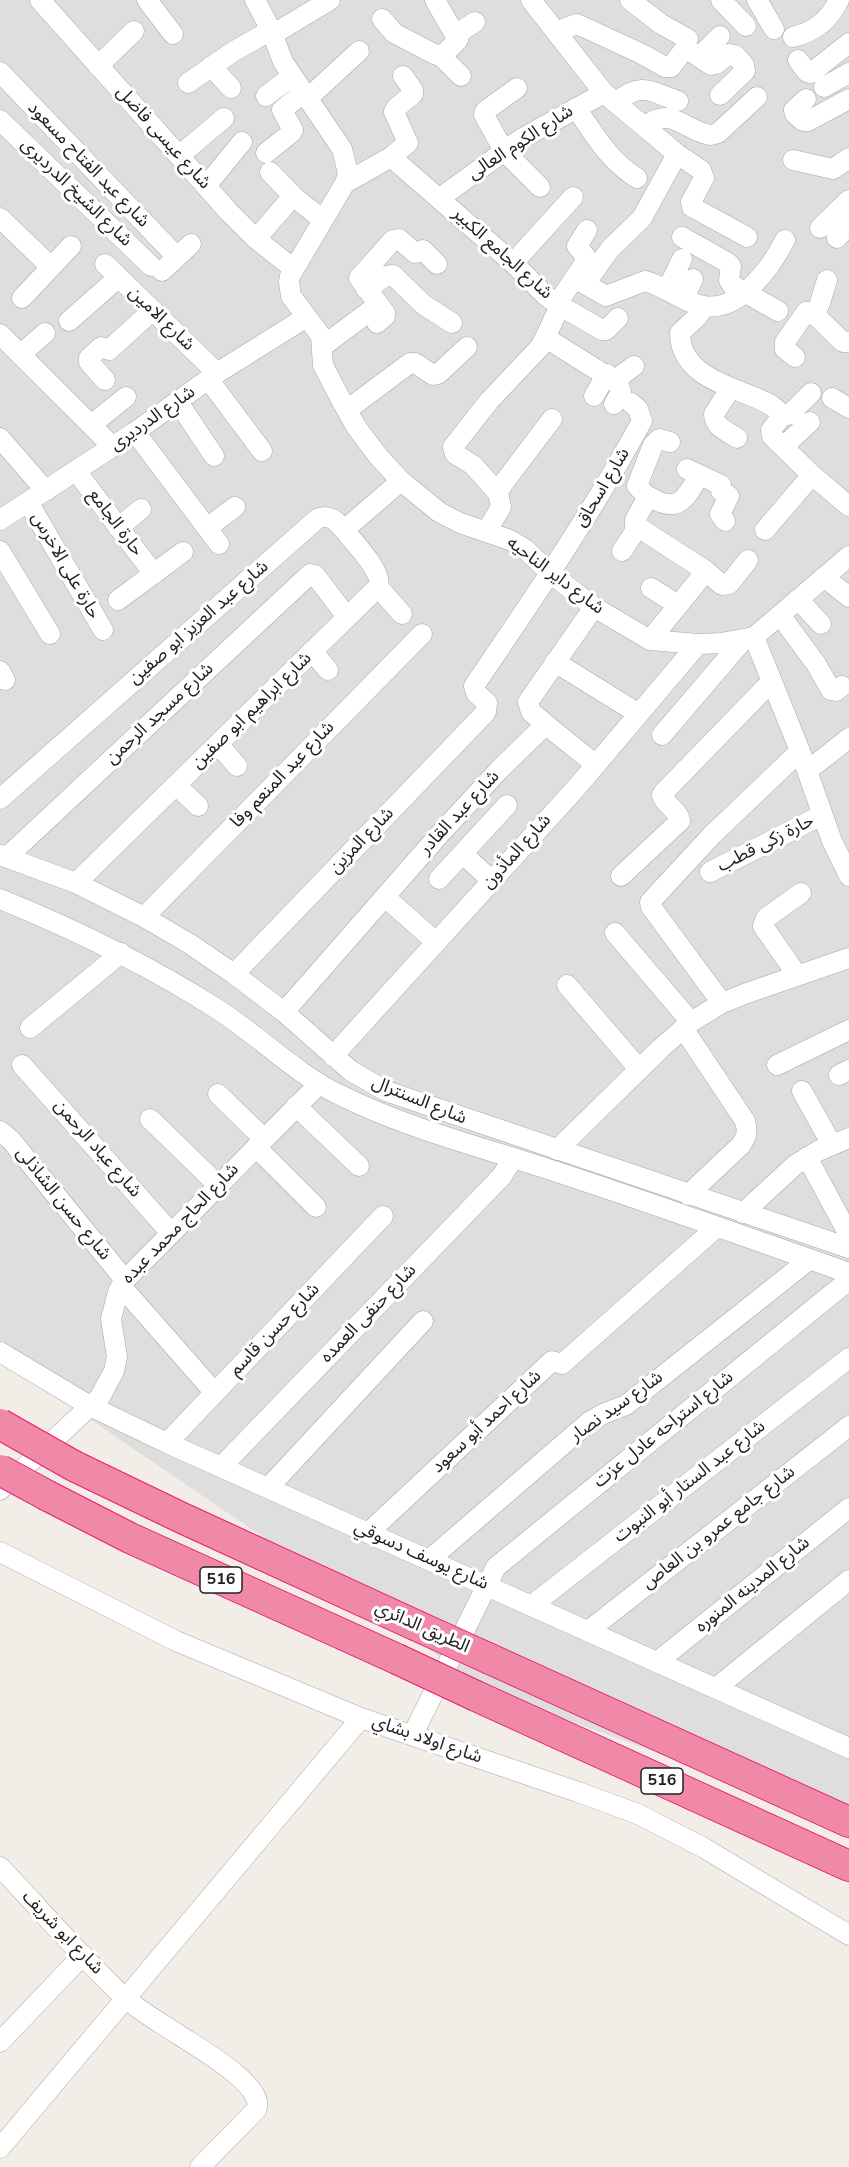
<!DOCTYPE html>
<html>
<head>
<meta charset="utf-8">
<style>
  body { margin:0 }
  canvas { display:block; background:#f2ede7 }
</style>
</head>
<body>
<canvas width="849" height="2167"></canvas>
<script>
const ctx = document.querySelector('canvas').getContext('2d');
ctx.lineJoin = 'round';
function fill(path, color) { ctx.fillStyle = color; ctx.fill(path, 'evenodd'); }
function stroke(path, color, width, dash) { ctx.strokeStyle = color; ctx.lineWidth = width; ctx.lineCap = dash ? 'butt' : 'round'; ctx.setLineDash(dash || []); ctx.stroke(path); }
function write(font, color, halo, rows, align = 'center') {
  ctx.font = font + ' "Nunito Sans","Noto Sans Arabic",sans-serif'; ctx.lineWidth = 6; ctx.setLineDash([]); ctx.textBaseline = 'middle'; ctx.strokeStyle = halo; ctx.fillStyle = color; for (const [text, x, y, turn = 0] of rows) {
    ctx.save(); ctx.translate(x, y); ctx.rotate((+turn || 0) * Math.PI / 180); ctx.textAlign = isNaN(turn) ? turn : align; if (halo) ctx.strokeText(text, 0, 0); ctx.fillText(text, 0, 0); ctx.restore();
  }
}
fill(new Path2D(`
  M 0,0 L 849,0 L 849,1823 L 491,1692 L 0,1358 Z`), '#dfdede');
const minor = new Path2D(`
  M 40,0 L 229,212 L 256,239 L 294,269
  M 147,0 L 173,34
  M 255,0 L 271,30 L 283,62 L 342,149 L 348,173 L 345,183 L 290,276 L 289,282 L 291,296 L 321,336 L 323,365 L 340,398 L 357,428 L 378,456 L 401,481 L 439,512 L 460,523 L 510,540 L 525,549 L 550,573 L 594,607 L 650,640 L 698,644 L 721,643 L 754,637 L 849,556
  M 531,0 L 604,93 L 677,154 L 701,170 L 704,178 L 691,202 L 692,207 L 747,237
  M 630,0 L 661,24 L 688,39
  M 721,0 L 746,26
  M 757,0 L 774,29
  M 382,19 L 394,33 L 436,55 L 444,54 L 458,40 L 435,0
  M 272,35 L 330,0
  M 455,35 L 475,22
  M 559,35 L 566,28 L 577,24 L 642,54 L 665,67 L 671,67 L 683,51 L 687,49 L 711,65 L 716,64 L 729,54 L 735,55 L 744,65 L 745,71 L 720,95
  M 793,37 C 816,31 828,21 839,0
  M 440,55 L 461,76
  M 699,57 L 720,36
  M 798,60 L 807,72 L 811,73 L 849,43
  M 98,66 L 134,31
  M 211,66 L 231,88
  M 0,72 L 177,257
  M 188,83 L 231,53 L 271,30
  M 824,87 L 849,73
  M 517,88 L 485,111 L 484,115 L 504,151 L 540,187
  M 266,96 L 291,77
  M 307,99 L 359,51
  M 806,99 L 794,110 L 795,114 L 803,121 L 808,121 L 849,99
  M 616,102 C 642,82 649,91 678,101
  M 576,108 C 595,135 608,160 637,178
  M 0,120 L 151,266
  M 645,127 C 670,104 686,132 711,135 L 718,133 L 757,97
  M 266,153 L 291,133 L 293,130 L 282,110 L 303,93
  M 179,156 L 224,118
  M 391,157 L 513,263 L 545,295 L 557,304 L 602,330 L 606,330 L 618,318
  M 793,160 L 833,169 L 849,158
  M 270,172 L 293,196 L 323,220
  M 345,183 L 391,157 L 408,143 L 394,112 L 396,108 L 413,94 L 413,90 L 403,76
  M 206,186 L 242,142
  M 440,198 L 521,139 L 604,93
  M 0,218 L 51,267
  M 820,228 L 849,200
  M 682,237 L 728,263 L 731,266 L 729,280 L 732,285 L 778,311
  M 837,238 L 849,224
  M 256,239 L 293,196
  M 513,263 L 573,197
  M 105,264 L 217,373
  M 162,271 L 191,244
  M 576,279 L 606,296 L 645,281 C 665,286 683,303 704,306 C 740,312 771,267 785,240
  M 585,284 L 610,249 L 642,218 L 677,154
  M 366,289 L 386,276 L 393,275 L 424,305 L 452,323
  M 667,290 L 682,259
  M 22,298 L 71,246
  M 684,298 L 693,279
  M 557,304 L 586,261 L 586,257 L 577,246 L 587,230
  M 704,307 L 696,318 L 680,333 C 680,392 776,390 781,417 L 771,430 L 772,436 L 812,475 L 849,506
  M 813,313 L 843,342 L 849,342
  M 69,321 L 119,277
  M 377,323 L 385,316 L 385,313 L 359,278 L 393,240 L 399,239 L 415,253 L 423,250 L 437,264
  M 0,334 L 113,447
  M 546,338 L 618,383 L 621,392 L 614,404
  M 323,346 L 378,305
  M 21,354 L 45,333
  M 795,357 L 785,349 L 785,342 L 806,312 L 813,313 L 816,312 L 820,303 L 827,280
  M 105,380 L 89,362 L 89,358 L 101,347 L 109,350 L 153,310
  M 209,380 L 262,451
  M 615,380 L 634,366
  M 731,388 L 714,414 C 714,427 727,431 737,438
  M 594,396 L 607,374
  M 832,398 L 849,408
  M 178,402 L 214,456
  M 347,410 L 410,363 L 415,363 L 433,375 L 438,374 L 467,347
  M 782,415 L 789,415 L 811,393
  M 91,425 L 126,397
  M 135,432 L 219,544
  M 0,438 L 46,491
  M 670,442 L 659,439 L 653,445 L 637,486 L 648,497 L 635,520 L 635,525 L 706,571 L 722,585 L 729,584 L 748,560
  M 783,447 L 810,422
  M 687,469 L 721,485 L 721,491 L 729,496 L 720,514 L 725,521
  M 76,471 L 154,574
  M 498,493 L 473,465 L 455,454 L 453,447 L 489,401 L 541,346 L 560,306
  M 648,496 C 677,514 685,501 699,475
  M 28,502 L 103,630
  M 0,520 L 135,432 L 217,373 L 305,318
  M 118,528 L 141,509
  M 207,528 L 235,507
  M 765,530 L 812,475
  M 486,532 L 501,507 L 498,493 L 502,485 L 552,419
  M 0,551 L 50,634
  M 622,551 L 637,528
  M 824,577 L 849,597
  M 378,587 L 402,614
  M 651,588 L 678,605
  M 798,599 L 821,624
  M 118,600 L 183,552
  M 780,615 L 816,664 L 831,690 L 836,691 L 842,686
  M 754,637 L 800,751 L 832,841 L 849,876
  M 650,640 L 706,571
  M 312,651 L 328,670
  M 555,662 L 639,714
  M 0,671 L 5,680
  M 544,723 L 596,765
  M 662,735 L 744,639
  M 218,744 L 237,766
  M 807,771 L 849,738
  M 176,785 L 198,806
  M 0,799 L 317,519 C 329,513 336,521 344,530 L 401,481
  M 463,854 L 491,880
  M 0,855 L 76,883 L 144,917 L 190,944 L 234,974 L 284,1012 L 351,1071 L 386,1091 L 849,1248
  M 7,857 L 310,574 L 315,575 L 347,617
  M 710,872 L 822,815
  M 621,876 L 680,821 C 679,810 665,806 662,795 L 664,792 L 772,681
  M 439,879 L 507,805
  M 76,883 L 378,587 C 384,573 353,541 344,530
  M 385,897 L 436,942
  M 0,899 C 76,930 148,965 217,1009 C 258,1035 297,1075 340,1095 C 406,1128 478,1146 548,1169 C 649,1202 749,1238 849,1273
  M 144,917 L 422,634
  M 615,933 L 691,1022
  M 234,974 L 486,712 L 487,703 L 476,693 L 474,686 C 533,599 592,513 642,421 L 638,409 L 631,403
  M 797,975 L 763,926 L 766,918 L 801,893
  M 567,985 L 639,1069
  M 722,1003 L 651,907 L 650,902 L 712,835 L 800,751
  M 284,1012 L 438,836 L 499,770 L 542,728 L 542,721 L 531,712 L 528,702 L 594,607
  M 30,1028 L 121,953
  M 683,1028 L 745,1121 C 748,1131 747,1136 741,1145 L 688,1195
  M 333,1056 L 577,787 L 698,644
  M 22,1065 L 171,1233
  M 777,1065 L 849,1030
  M 839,1075 L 849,1070
  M 802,1091 L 832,1145
  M 218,1094 L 264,1139
  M 296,1106 L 359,1166
  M 150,1119 L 218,1185
  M 0,1131 L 11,1140 L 125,1280
  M 256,1147 L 316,1207
  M 557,1150 L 661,1048 L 691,1022 L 722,1003 L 747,993 L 849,958
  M 807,1157 L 849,1235
  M 743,1213 L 795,1165 L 818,1151 L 849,1138
  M 121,1286 L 215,1393
  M 0,1352 L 90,1406 L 167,1443 L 849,1748
  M 167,1443 L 383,1216
  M 221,1467 L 502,1176 L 513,1158
  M 268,1488 L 423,1321
  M 0,1490 L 100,1397 L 114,1371 L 117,1357 L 111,1319 L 118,1292 L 125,1280 L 319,1084
  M 368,1533 L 552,1361 L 562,1364 L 717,1227
  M 0,1552 L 176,1641 L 361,1718 L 578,1792 L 638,1814 L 704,1848 L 849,1935
  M 429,1560 L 589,1422 L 605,1413 L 626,1405 L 810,1259
  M 531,1606 L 849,1358
  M 588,1631 L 849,1426
  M 657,1662 L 849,1508
  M 716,1688 L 849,1580
  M 413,1734 L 496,1567 L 849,1280
  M 0,1867 C 41,1910 80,1956 123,1996 C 139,2011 161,2023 179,2035 C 197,2047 268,2087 256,2110 L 200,2167
  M 0,2042 L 83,1955
  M 0,2148 L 361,1718`);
const highway = new Path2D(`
  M 74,1466 L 182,1518 L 415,1625
  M 48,1496 L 130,1538 L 397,1659
  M 490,1659 L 849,1822
  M 476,1696 L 849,1866`);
stroke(minor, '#a8a8a8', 21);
stroke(highway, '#ec1877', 32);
stroke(minor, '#fff', 20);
stroke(highway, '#f088a7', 30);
const highwayBridge = new Path2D(`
  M 0,1424 L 74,1466
  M 0,1470 L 48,1496
  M 415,1625 L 490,1659
  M 397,1659 L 476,1696`);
stroke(highwayBridge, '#ec1877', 32, []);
stroke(highwayBridge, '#f088a7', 30);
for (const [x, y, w] of [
  [221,1580,42],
  [662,1781,42]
]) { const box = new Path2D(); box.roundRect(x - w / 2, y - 13, w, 26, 4.5); ctx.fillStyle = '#fff'; ctx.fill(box); stroke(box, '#212121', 1.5); }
write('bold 16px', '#212121', null, [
  ["516",221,1580],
  ["516",662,1781]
]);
write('18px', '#212121', '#fff', [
  ["شارع عيسى فاضل",163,138,48],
  ["شارع الكوم العالى",521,143,-33],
  ["شارع عبد الفتاح مسعود",88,165,46],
  ["شارع الشيخ الدرديرى",76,193,44],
  ["شارع الجامع الكبير",502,254,42],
  ["شارع الامين",161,319,44],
  ["شارع الدرديرى",153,419,-35],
  ["شارع اسحاق",603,488,-59],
  ["حارة الجامع",115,523,53],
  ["حارة على الاخرس",65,566,60],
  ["شارع داير الناحيه",555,576,37],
  ["شارع عبد العزيز ابو صفين",199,623,-41],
  ["شارع ابراهيم ابو صفين",252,711,-44],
  ["شارع مسجد الرحمن",160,714,-43],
  ["شارع عبد المنعم وفا",283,775,-46],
  ["شارع عبد القادر",460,813,-47],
  ["شارع المزين",362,841,-46],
  ["حارة زكى قطب",766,844,-27],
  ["شارع المأذون",517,852,-48],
  ["شارع السنترال",419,1101,22],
  ["شارع عباد الرحمن",97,1149,49],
  ["شارع حسن الشاذلى",63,1204,51],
  ["شارع الحاج محمد عبده",181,1224,-46],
  ["شارع حنفى العمده",369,1314,-46],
  ["شارع حسن قاسم",275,1330,-46],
  ["شارع سيد نصار",617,1407,-35],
  ["شارع احمد أبو سعود",487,1422,-43],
  ["شارع استراحه عادل عزت",664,1430,-39],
  ["شارع عبد الستار أبو النبوت",690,1482,-38],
  ["شارع جامع عمرو بن العاص",719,1528,-38],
  ["شارع يوسف دسوقي",421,1556,24],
  ["شارع المدينه المنوره",753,1585,-39],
  ["الطريق الدائري",422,1628,24],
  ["شارع اولاد بشاي",427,1740,19],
  ["شارع ابو شريف",62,1933,46]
]);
</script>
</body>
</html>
